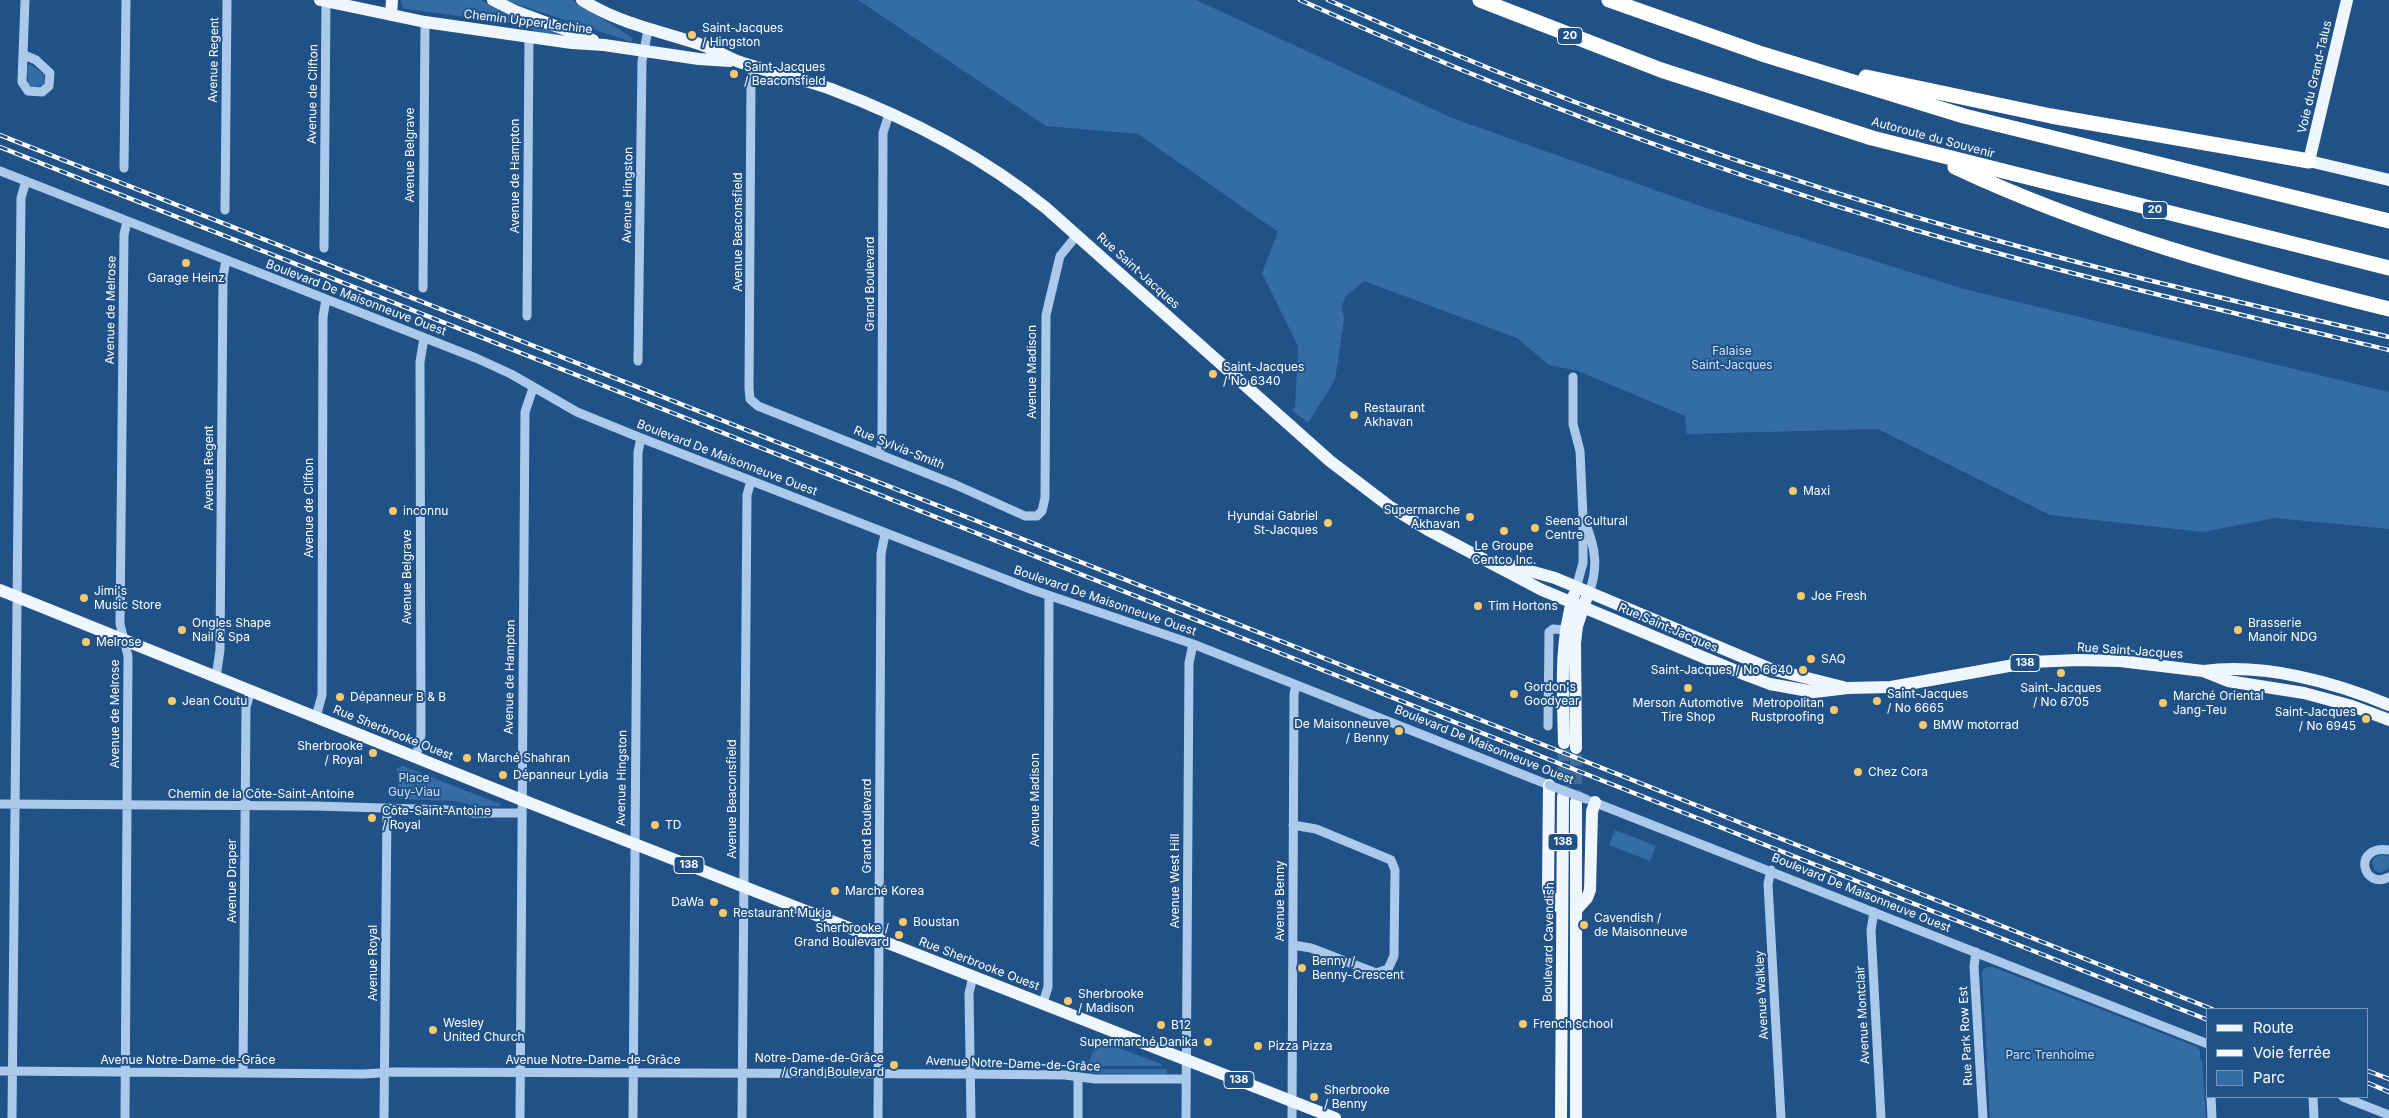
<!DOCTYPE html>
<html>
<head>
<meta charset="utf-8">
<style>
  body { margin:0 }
  #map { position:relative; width:2389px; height:1118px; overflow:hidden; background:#205288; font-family:Inter,sans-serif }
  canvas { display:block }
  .legend { position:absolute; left:2206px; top:1008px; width:162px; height:90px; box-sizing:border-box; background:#205288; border:1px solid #7997b8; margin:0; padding:6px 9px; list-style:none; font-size:15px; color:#fff }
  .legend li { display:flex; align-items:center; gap:10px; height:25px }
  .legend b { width:25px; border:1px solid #7997b8 }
</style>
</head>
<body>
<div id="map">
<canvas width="2389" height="1118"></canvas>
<ul class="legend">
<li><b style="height:6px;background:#eff6fe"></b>Route</li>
<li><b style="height:6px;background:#fff"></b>Voie ferrée</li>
<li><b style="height:14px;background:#346ca6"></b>Parc</li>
</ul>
</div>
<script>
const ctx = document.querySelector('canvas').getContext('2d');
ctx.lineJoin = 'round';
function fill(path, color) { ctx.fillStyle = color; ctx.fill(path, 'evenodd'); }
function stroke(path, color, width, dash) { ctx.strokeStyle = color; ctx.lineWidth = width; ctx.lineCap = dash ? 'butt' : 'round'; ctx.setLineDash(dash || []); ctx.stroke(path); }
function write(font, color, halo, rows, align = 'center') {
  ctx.font = font + ' Inter,sans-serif'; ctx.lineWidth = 4; ctx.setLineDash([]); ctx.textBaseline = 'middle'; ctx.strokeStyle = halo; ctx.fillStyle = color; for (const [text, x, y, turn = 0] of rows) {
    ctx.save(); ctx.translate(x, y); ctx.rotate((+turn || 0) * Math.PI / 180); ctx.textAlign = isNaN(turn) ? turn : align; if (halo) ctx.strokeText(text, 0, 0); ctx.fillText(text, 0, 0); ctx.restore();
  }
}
fill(new Path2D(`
  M 401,0 L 481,0 L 508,15 L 575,38 L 536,32 L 527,25 L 406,9 L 402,7 Z
  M 504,0 L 572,0 L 633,38 L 632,42 Z
  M 858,0 L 1196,0 L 1452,118 L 1706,208 L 1964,289 L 2389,392 L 2389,529 L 2275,518 L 2203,532 L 2050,515 L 1878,429 L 1687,434 L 1685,416 L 1578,371 L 1549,365 L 1517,338 L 1364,281 L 1346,296 L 1342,305 L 1344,320 L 1335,380 L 1308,423 L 1292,410 L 1295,407 L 1298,346 L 1262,273 L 1278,232 L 1138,134 L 1046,126 Z
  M 29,64 L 44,74 L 45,81 L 42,86 L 34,88 L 28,85 L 27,67 Z
  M 403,766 L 500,804 L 501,806 L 475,806 L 455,801 L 399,799 L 397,768 Z
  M 1615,830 L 1656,846 L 1650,861 L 1609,845 Z
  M 2381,855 L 2389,856 L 2389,868 L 2380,873 L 2375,871 L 2372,863 L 2374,858 Z
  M 1987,967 L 1993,967 L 2197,1047 L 2200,1051 L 2200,1060 L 2202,1060 L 2206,1118 L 1990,1118 L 1982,973 L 1983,970 Z
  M 1098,1040 L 1161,1064 L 1162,1066 L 1087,1066 Z
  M 1091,1069 L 1167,1069 L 1167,1074 L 1091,1073 Z`), '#346ca6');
stroke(new Path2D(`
  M 1563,797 L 1564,743
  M 1576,802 L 1576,748`), '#416c9a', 12, [12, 6]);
stroke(new Path2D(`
  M 24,55 L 36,60 L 50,73 L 49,86 L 42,92 L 28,91 L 22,82 L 25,0
  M 754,65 L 751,83 L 749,388 L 750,399 L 758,406 L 956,485 L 1025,516 L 1037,516 L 1042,511 L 1045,498 L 1046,315 L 1060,256 L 1077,235
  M 124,168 L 126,0
  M 0,171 L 476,358 L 511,374 L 577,412 L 641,438 L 1033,590 L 1193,644 L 1549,785
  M 225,210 L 227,0
  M 324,248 L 326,0
  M 423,288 L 425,22
  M 527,316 L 529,36
  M 638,361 L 642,61 L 648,30
  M 1573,377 L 1573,424 L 1580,451 L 1583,517 L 1583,563 L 1576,588
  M 879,454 L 882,443 L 883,133 L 889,114
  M 1585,522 C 1595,547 1599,566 1589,593
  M 216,677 L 220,650 L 223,277 L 226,260
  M 316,717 L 322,695 L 323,317 L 326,299
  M 1548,726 L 1549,632 L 1553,629 L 1565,630
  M 416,757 L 421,735 L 420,362 L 424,338
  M 1591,801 L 2208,1044
  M 0,804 L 315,806 L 451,810 L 473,813 L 521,813
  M 2389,850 C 2351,845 2363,891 2389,877
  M 1771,870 L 1768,884 L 1781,1118
  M 1874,912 L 1871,930 L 1881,1118
  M 1293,945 L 1311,948 L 1376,973 L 1388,969 L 1394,956 L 1395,870 L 1391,860 L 1316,829 L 1293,825
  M 1976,952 L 1974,966 L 1983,1118
  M 1043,1003 L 1048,987 L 1049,596
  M 0,1071 L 364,1074 L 393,1072 L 963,1074 L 1065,1075 L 1095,1079 L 1185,1079
  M 243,1072 L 246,707 L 251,691
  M 1078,1077 L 1078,1118
  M 2211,1097 L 2212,1118
  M 2313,1097 L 2314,1118
  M 2343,1097 L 2389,1115
  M 12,1118 L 21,198 L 26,181
  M 125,1118 L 128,656 L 120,624 L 124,235 L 127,221
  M 384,1118 L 387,809
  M 520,1118 L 525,412 L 533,388
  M 633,1118 L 638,452 L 641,438
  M 742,1118 L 747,495 L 751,481
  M 878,1118 L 881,554 L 885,534
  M 971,1118 L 969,993 L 973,977
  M 1186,1118 L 1189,663 L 1193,644
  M 1292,1118 L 1294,694 L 1296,685`), '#abcaeb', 9);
stroke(new Path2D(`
  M 320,0 L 425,22 L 572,43 L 604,45 L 699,59 L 730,61
  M 493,0 L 515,11 L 593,40
  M 582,0 C 620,24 660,31 702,45 C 714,49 725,56 737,61 C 767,72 800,78 831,89 C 908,118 982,156 1046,208 L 1330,461 L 1389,506 L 1428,530 L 1542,590 L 1746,675 L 1770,684 L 1814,692 L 1848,688 L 1891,687 L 2031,662 L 2078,660 L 2120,661 L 2203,671 L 2228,681 L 2304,693 L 2352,706 L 2389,720
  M 2347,0 L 2309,161 L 2389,180
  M 391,15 L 392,0
  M 1505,564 L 1555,578 L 1771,669 L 1843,687
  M 0,590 L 512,796 L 1335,1118
  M 2204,671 C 2264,663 2334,682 2389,705
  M 1564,743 C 1563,693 1559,643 1574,595
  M 1576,748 L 1575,643 L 1577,626 L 1586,599
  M 1549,785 L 1548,887 L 1550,895 L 1562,910
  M 1577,909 L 1587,898 L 1590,890 L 1592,812 L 1595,802
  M 1561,1118 L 1563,797
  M 1576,1118 L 1576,802`), '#eff6fe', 12);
stroke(new Path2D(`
  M 1480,0 L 1661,70 L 1872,138 L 2389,268
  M 1609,0 L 1762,54 L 1964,116 L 2389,221
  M 1866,77 L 2051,116 L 2309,161
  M 1955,167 C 2093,232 2241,272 2389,309`), '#fff', 15);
const rail = new Path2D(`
  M 1300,0 C 1494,88 1694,164 1898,225 C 2060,273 2225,311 2389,350
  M 1328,0 C 1543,96 1765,176 1992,239 C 2123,276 2256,306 2389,337
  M 0,135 L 2212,1009
  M 0,147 L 2208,1020
  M 2368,1071 L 2389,1079
  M 2368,1083 L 2389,1092`);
stroke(rail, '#fff', 4.5);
stroke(rail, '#205288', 2.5, [8]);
stroke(new Path2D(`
  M 1549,785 L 1586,799`), '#abcaeb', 9);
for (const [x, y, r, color] of [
  [692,35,5,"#f8ca6b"],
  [734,74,5,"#f8ca6b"],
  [186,263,5,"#f8ca6b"],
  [1213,374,5,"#f8ca6b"],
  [1354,415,5,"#f8ca6b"],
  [1793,491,5,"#f8ca6b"],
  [393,511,5,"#f8ca6b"],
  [1470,517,5,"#f8ca6b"],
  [1328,523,5,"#f8ca6b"],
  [1535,528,5,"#f8ca6b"],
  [1504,531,5,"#f8ca6b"],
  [1801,596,5,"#f8ca6b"],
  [84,598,5,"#f8ca6b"],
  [1478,606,5,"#f8ca6b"],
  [182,630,5,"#f8ca6b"],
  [2238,630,5,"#f8ca6b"],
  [86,642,5,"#f8ca6b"],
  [1811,659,5,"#f8ca6b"],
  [1803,670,5,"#f8ca6b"],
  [2061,673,5,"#f8ca6b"],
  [1688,688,5,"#f8ca6b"],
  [1514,694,5,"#f8ca6b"],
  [340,697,5,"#f8ca6b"],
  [172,701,5,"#f8ca6b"],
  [1877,701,5,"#f8ca6b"],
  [2163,703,5,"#f8ca6b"],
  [1834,710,5,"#f8ca6b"],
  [2366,719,5,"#f8ca6b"],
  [1923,725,5,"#f8ca6b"],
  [1399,731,5,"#f8ca6b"],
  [373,753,5,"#f8ca6b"],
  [467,758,5,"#f8ca6b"],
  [1858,772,5,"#f8ca6b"],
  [503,775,5,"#f8ca6b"],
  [372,818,5,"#f8ca6b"],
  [655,825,5,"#f8ca6b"],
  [835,891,5,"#f8ca6b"],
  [714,902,5,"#f8ca6b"],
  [723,913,5,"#f8ca6b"],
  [903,922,5,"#f8ca6b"],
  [1584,925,5,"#f8ca6b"],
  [899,935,5,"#f8ca6b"],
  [1302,968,5,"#f8ca6b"],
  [1068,1001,5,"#f8ca6b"],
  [1523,1024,5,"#f8ca6b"],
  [1161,1025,5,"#f8ca6b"],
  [433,1030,5,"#f8ca6b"],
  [1208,1042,5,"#f8ca6b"],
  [1258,1046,5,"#f8ca6b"],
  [894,1065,5,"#f8ca6b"],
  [1314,1097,5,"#f8ca6b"]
]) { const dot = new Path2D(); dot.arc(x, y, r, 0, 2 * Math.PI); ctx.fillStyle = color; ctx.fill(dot); stroke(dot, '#205288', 2); }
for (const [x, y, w] of [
  [1570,36,25],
  [2155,210,25],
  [2025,663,30],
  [1563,842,30],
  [689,865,30],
  [1239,1080,30]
]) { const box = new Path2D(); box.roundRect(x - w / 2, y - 8.5, w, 17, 4); ctx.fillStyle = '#205288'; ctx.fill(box); stroke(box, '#fff', 1); }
write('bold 11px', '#fff', null, [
  ["20",1570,36],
  ["20",2155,210],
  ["138",2025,663],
  ["138",1563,842],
  ["138",689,865],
  ["138",1239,1080]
]);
write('12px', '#fff', '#205288', [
  ["Chemin Upper Lachine",528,22,7],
  ["Avenue Regent",214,60,-89],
  ["Voie du Grand-Talus",2315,77,-77],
  ["Avenue de Clifton",313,94,-89],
  ["Autoroute du Souvenir",1933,138,15],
  ["Avenue Belgrave",410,155,-90],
  ["Avenue de Hampton",515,176,-90],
  ["Avenue Hingston",628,195,-89],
  ["Avenue Beaconsfield",738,232,-90],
  ["Rue Saint-Jacques",1138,271,42],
  ["Grand Boulevard",870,284,-90],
  ["Boulevard De Maisonneuve Ouest",356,298,21],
  ["Avenue de Melrose",111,310,-89],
  ["Avenue Madison",1032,372,-90],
  ["Rue Sylvia-Smith",899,448,22],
  ["Boulevard De Maisonneuve Ouest",727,458,21],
  ["Avenue Regent",209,468,-90],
  ["Avenue de Clifton",309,508,-90],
  ["Avenue Belgrave",407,577,-90],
  ["Boulevard De Maisonneuve Ouest",1105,601,19],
  ["Rue Saint-Jacques",1668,628,23],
  ["Rue Saint-Jacques",2130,651,4],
  ["Avenue de Hampton",510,677,-89],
  ["Avenue de Melrose",115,714,-90],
  ["Rue Sherbrooke Ouest",393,733,22],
  ["Boulevard De Maisonneuve Ouest",1484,745,22],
  ["Avenue Hingston",622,778,-89],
  ["Chemin de la Côte-Saint-Antoine",261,794],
  ["Avenue Beaconsfield",732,799,-90],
  ["Avenue Madison",1035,800,-90],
  ["Grand Boulevard",867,826,-90],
  ["Avenue Draper",232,881,-90],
  ["Avenue West Hill",1175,881,-90],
  ["Boulevard De Maisonneuve Ouest",1861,893,22],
  ["Avenue Benny",1280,901,-90],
  ["Boulevard Cavendish",1549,942,-89],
  ["Avenue Royal",373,963,-90],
  ["Rue Sherbrooke Ouest",979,964,21],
  ["Avenue Walkley",1762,995,-93],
  ["Avenue Montclair",1863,1015,-93],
  ["Rue Park Row Est",1966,1036,-93],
  ["Avenue Notre-Dame-de-Grâce",188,1060],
  ["Avenue Notre-Dame-de-Grâce",593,1060],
  ["Avenue Notre-Dame-de-Grâce",1013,1064,2]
]);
write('12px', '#fff', '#205288', [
  ["Saint-Jacques",702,28],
  ["/ Hingston",702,42],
  ["Saint-Jacques",744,67],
  ["/ Beaconsfield",744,81],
  ["Garage Heinz",186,278,"center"],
  ["Saint-Jacques",1223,367],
  ["/ No 6340",1223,381],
  ["Restaurant",1364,408],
  ["Akhavan",1364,422],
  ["Maxi",1803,491],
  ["Supermarche",1460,510,"right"],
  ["Akhavan",1460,524,"right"],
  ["inconnu",403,511],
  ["Hyundai Gabriel",1318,516,"right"],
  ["St-Jacques",1318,530,"right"],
  ["Seena Cultural",1545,521],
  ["Centre",1545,535],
  ["Le Groupe",1504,546,"center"],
  ["Centco Inc.",1504,560,"center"],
  ["Jimi's",94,591],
  ["Music Store",94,605],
  ["Joe Fresh",1811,596],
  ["Tim Hortons",1488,606],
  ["Ongles Shape",192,623],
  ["Nail & Spa",192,637],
  ["Brasserie",2248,623],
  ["Manoir NDG",2248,637],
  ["Melrose",96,642],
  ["SAQ",1821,659],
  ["Saint-Jacques / No 6640",1793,670,"right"],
  ["Gordon's",1524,687],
  ["Goodyear",1524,701],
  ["Saint-Jacques",2061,688,"center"],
  ["/ No 6705",2061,702,"center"],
  ["Saint-Jacques",1887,694],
  ["/ No 6665",1887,708],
  ["Marché Oriental",2173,696],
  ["Jang-Teu",2173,710],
  ["Dépanneur B & B",350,697],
  ["Jean Coutu",182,701],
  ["Merson Automotive",1688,703,"center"],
  ["Tire Shop",1688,717,"center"],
  ["Metropolitan",1824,703,"right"],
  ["Rustproofing",1824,717,"right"],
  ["Saint-Jacques",2356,712,"right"],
  ["/ No 6945",2356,726,"right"],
  ["De Maisonneuve",1389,724,"right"],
  ["/ Benny",1389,738,"right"],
  ["BMW motorrad",1933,725],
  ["Sherbrooke",363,746,"right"],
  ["/ Royal",363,760,"right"],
  ["Marché Shahran",477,758],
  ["Chez Cora",1868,772],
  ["Dépanneur Lydia",513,775],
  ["Côte-Saint-Antoine",382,811],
  ["/ Royal",382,825],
  ["TD",665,825],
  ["Marché Korea",845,891],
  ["DaWa",704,902,"right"],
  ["Restaurant Mukja",733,913],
  ["Cavendish /",1594,918],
  ["de Maisonneuve",1594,932],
  ["Boustan",913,922],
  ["Sherbrooke /",889,928,"right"],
  ["Grand Boulevard",889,942,"right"],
  ["Benny /",1312,961],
  ["Benny-Crescent",1312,975],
  ["Sherbrooke",1078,994],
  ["/ Madison",1078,1008],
  ["Wesley",443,1023],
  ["United Church",443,1037],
  ["French school",1533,1024],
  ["B12",1171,1025],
  ["Supermarché Danika",1198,1042,"right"],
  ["Pizza Pizza",1268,1046],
  ["Notre-Dame-de-Grâce",884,1058,"right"],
  ["/ Grand Boulevard",884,1072,"right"],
  ["Sherbrooke",1324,1090],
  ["/ Benny",1324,1104]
], 'left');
write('12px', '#cfe3f8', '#205288', [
  ["Falaise",1732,351],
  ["Saint-Jacques",1732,365],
  ["Place",414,778],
  ["Guy-Viau",414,792],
  ["Parc Trenholme",2050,1055]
]);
</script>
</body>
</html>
